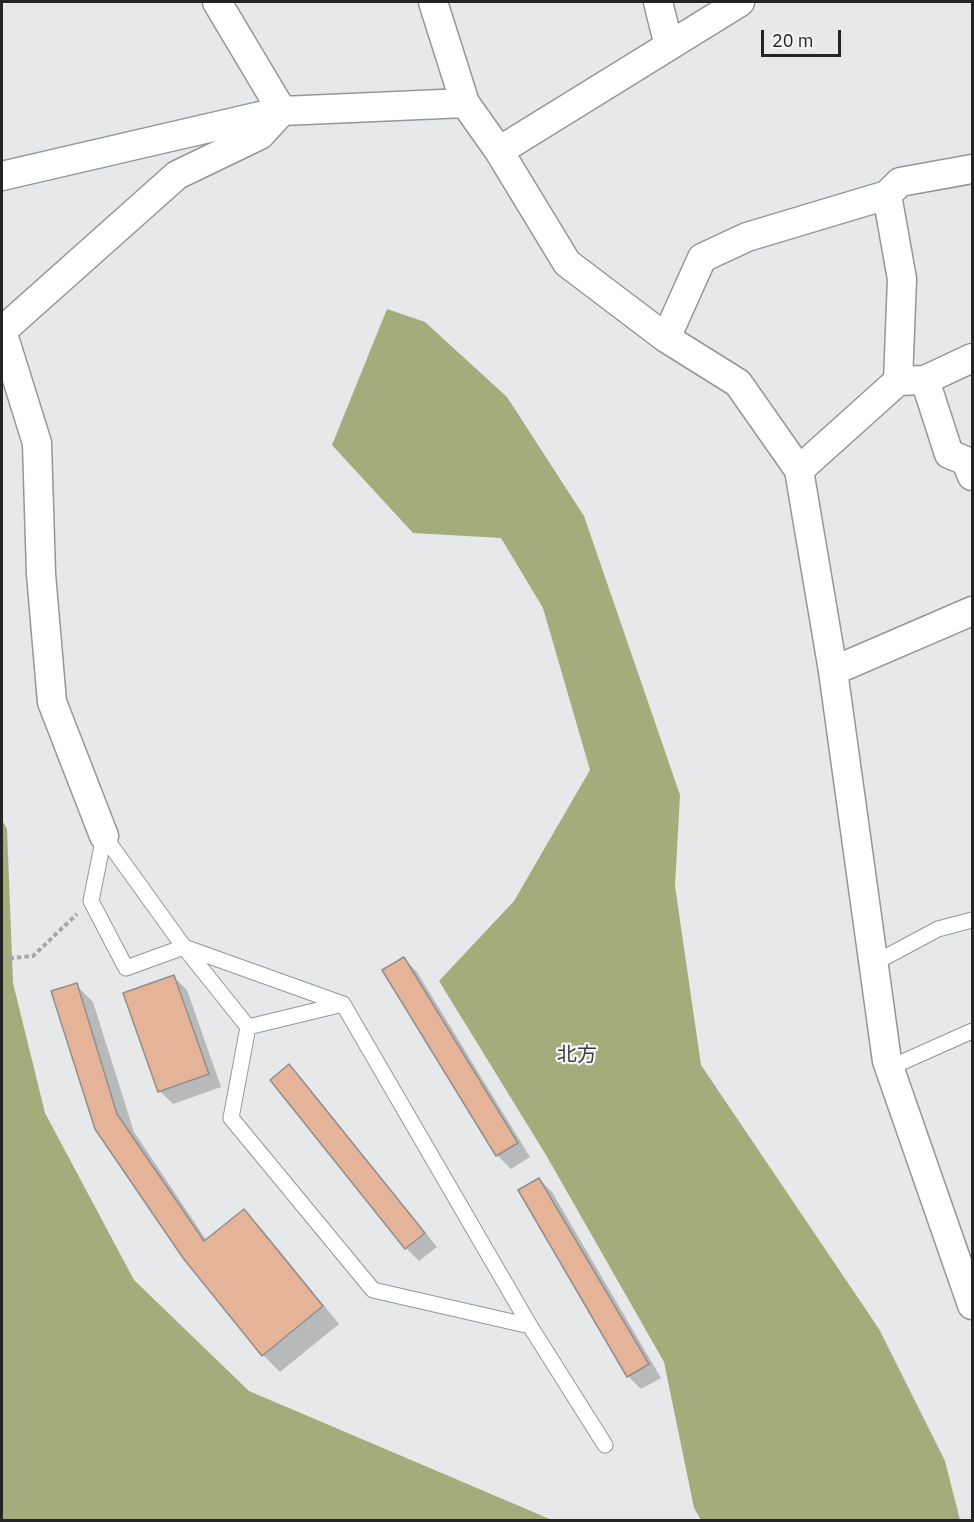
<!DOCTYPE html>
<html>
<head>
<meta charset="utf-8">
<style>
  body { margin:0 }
  #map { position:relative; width:974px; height:1522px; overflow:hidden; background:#e7e8ea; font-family:"IBM Plex Sans",sans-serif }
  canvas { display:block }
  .frame { position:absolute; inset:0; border:3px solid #242425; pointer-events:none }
  .scale { position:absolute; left:761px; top:30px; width:80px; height:27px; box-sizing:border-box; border:3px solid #242425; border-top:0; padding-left:8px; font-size:18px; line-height:21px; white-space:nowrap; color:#242425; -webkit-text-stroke:4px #f5f5f7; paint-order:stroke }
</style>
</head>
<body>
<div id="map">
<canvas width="974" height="1522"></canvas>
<div class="frame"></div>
<div class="scale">20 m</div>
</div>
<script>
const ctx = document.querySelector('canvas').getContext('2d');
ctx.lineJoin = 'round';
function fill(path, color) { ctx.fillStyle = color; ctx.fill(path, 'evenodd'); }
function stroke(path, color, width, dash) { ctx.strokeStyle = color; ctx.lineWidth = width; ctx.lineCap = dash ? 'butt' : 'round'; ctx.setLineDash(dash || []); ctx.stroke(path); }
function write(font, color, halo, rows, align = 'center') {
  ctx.font = font + ' "IBM Plex Sans","Noto Sans JP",sans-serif'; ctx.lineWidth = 4.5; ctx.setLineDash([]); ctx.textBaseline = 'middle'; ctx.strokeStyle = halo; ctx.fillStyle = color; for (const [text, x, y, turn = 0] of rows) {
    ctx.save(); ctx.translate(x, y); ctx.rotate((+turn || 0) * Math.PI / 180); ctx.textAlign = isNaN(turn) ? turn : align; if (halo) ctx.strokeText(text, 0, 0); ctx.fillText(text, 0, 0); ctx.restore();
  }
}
fill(new Path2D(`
  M 387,309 L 425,322 L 507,397 L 584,516 L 680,795 L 675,886 L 701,1065 L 879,1329 L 945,1461 L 960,1520 L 701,1520 L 694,1508 L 664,1362 L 546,1155 L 439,981 L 514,901 L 590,770 L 543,608 L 501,538 L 413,533 L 332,445 Z
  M 2,820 L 7,829 L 13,983 L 45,1113 L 134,1280 L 249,1391 L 552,1520 L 2,1520 Z`), '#a5ac7b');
fill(new Path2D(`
  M 404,959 L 417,972 L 530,1157 L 511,1169 L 498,1156 L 384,971 Z
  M 174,977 L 187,990 L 221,1087 L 173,1104 L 160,1091 Z
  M 76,985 L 93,1002 L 134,1132 L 207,1241 L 244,1211 L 261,1228 L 339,1324 L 280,1372 L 263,1355 L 96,1128 Z
  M 289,1066 L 302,1079 L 437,1247 L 419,1261 L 406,1248 Z
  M 539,1179 L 552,1192 L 661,1378 L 641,1389 L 628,1376 Z`), '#0003');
const building = new Path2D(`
  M 404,957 L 518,1143 L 496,1156 L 382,970 Z
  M 174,975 L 209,1074 L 158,1092 L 123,993 Z
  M 77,983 L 117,1114 L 204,1241 L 244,1209 L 323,1306 L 262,1356 L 183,1258 L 95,1129 L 51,991 Z
  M 289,1064 L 425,1233 L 405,1249 L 270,1080 Z
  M 539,1178 L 649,1364 L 627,1377 L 518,1190 Z`);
fill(building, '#e4b398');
stroke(building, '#918f8e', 1.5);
const lane = new Path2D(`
  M 104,836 L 91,901 L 126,968 L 184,947 L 343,1004 L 530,1326 L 605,1445
  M 104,836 L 184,947 L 248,1027 L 231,1118 L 373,1290 L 530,1326
  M 873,961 L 880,960 L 938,929 L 972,920
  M 248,1027 L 343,1004
  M 889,1068 L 972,1031`);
const street = new Path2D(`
  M 217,2 L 282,111
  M 433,2 L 465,103 L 499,151 L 567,263 L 666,338 L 738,383 L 799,470 L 833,671 L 887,1061 L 972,1305
  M 658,2 L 669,46
  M 499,151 L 740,2
  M 2,176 L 282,111 L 465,103
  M 887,195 L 902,279 L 898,381
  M 666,338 L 702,258 L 747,237 L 887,195 L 900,182 L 972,169
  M 925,380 L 949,454 L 966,461 L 972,476
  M 799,470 L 898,381 L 925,380 L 972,358
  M 833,671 L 972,611
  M 104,836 L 52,702 L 41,574 L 37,443 L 2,331 L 177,175 L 260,135 L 282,111`);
stroke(lane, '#969698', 17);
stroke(street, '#969698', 31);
stroke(new Path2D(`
  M 2,959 L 33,956 L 77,914`), '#a6a6a8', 4, [4.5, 3]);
stroke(lane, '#fff', 15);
stroke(street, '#fff', 28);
write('20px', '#3e3e40', '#f5f5f7', [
  ["北方",577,1055]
]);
</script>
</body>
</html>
